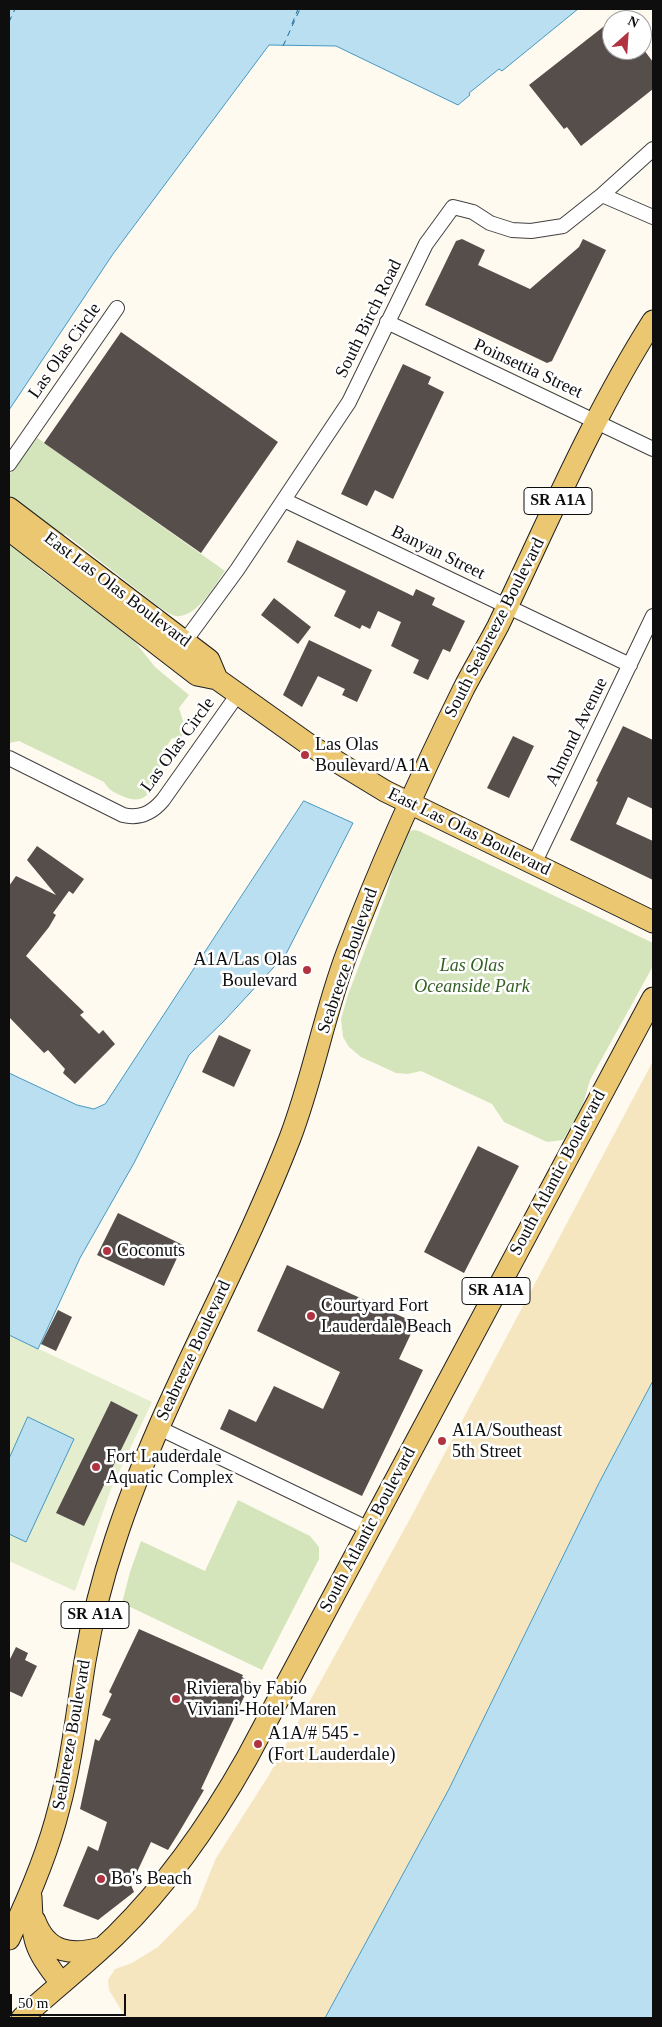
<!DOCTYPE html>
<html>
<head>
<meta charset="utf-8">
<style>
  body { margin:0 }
  #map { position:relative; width:662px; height:2027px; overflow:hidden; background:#fefaf0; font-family:Georgia,serif }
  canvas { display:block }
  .frame { position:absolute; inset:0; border:10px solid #0e0e0e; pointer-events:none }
  .north { position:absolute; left:602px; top:10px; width:50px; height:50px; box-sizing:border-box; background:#fff; border:1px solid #9f9f9f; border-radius:50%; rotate:26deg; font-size:14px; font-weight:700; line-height:20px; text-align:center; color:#0e0e0e }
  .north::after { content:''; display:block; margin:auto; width:18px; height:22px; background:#b13240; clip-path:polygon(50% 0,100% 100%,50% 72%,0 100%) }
  .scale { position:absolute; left:10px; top:1994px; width:116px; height:22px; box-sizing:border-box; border:2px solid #0e0e0e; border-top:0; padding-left:6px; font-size:15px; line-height:18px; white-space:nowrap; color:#0e0e0e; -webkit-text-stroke:4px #fff; paint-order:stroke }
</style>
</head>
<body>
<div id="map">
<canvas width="662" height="2027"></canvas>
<div class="frame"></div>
<div class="north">N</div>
<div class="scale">50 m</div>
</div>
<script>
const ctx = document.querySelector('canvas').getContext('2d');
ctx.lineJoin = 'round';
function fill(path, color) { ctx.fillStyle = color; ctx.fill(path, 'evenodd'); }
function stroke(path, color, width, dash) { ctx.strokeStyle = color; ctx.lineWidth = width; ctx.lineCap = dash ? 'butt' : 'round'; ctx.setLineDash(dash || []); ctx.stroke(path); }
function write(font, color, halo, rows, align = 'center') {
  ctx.font = font + ' Georgia,serif'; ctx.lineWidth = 5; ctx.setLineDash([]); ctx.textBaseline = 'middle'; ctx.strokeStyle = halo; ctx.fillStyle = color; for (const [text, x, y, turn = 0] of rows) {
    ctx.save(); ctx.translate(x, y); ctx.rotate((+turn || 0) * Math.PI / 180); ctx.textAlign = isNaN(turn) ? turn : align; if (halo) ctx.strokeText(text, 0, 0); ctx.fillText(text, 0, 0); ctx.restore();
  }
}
fill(new Path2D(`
  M 36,437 L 225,571 C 215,585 199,614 180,616 C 173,617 167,612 162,609 L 65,534 L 38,568 L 132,638 L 155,667 L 189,695 L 179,708 L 186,730 L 180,739 L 172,738 L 163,752 L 166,758 L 159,769 L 164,773 C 151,790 146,807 122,796 C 113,792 109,790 104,782 L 19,741 L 9,743 L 9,475 Z
  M 414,830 L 419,831 L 653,943 L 653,966 L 590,1080 L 581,1111 L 563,1140 L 547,1142 L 504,1122 L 492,1104 L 421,1071 L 408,1074 L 396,1073 L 361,1057 L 349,1047 L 343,1037 L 341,1019 L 348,995 L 386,894 L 398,853 L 406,835 L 409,831 Z
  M 238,1500 L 310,1536 L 319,1547 L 319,1559 L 262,1670 L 122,1603 L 130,1572 L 141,1541 L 205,1571 Z`), '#d4e5bc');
fill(new Path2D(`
  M 653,1061 L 653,1381 L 599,1483 L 449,1789 L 325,2018 L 126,2018 L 109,1990 L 108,1980 L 115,1969 L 132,1963 L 158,1947 L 196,1908 L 215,1860 L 269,1775 L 411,1517 Z`), '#f5e6c0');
fill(new Path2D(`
  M 9,1335 L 152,1402 L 111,1489 L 75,1591 L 9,1561 Z`), '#e4edcd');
const water = new Path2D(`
  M 9,9 L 581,9 L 578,9 L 502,71 L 499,69 L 469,93 L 470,95 L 458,105 L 336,46 L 269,45 L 113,254 L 9,410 Z
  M 304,801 L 353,823 L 286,954 L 224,1021 L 189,1055 L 134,1163 L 80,1258 L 38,1349 L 9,1335 L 9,1073 L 77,1105 L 94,1109 L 105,1104 Z
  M 653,1381 L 653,2018 L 325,2018 L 449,1789 L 599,1483 Z
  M 28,1417 L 74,1439 L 26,1542 L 9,1534 L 9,1459 Z`);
fill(water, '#b9dff1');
stroke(water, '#4698c1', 1);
stroke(new Path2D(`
  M 9,22 L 15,9
  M 292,24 L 298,9
  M 283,46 L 300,9`), '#226995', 1, [6, 5]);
fill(new Path2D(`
  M 612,20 L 612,50 L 644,50 L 653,62 L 653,89 L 581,146 L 567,127 L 564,129 L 529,85 Z
  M 462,239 L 485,250 L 478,265 L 530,289 L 579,247 L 583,239 L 606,250 L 552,361 L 547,363 L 425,305 L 456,241 Z
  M 121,332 L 278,442 L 201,553 L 44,443 Z
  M 403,364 L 431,377 L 428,384 L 444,392 L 393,499 L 375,490 L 367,506 L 341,494 Z
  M 297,540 L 413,596 L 416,589 L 435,598 L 432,605 L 465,621 L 450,652 L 443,649 L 428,680 L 413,673 L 419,660 L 391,646 L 401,622 L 378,611 L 370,629 L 362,625 L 360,629 L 334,616 L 346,591 L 287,562 Z
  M 274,598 L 311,627 L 298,644 L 261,615 Z
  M 309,640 L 372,670 L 357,702 L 342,695 L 345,689 L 318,676 L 302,707 L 283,695 Z
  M 623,726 L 653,740 L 653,809 L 628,797 L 616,824 L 653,841 L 653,880 L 570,840 L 598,782 L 596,781 Z
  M 513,736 L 534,746 L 509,798 L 487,788 Z
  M 37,846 L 84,879 L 73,894 L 69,891 L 53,913 L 56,915 L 49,927 L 26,956 L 84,1012 L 80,1015 L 99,1034 L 103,1030 L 115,1044 L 75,1084 L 63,1073 L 65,1069 L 48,1050 L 44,1053 L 9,1017 L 9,886 L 16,876 L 56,895 L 27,860 Z
  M 219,1035 L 251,1050 L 234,1087 L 202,1072 Z
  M 478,1146 L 519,1166 L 464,1273 L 424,1252 Z
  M 118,1213 L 183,1245 L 164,1286 L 97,1255 Z
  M 287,1265 L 416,1323 L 399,1359 L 423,1370 L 362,1496 L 220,1429 L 229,1409 L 256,1422 L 274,1386 L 323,1409 L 340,1372 L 257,1331 Z
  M 58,1310 L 72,1317 L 56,1351 L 41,1344 Z
  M 111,1401 L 138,1415 L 84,1526 L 56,1513 Z
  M 139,1629 L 243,1675 L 242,1677 L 251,1682 L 201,1789 L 204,1790 L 178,1834 L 168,1850 L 151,1842 L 131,1885 L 134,1892 L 98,1920 L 63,1906 L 88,1846 L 98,1851 L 107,1822 L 80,1809 L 95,1739 L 99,1741 L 111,1719 L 102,1715 L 112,1694 L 109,1692 Z
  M 16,1647 L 28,1653 L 25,1660 L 37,1666 L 22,1697 L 9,1691 L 9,1661 Z`), '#554e4b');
const street = new Path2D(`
  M 602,195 L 653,217
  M 387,322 L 653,449
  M 9,464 L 117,308
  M 284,500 L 630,665
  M 185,641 L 237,570 L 349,402 L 426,244 L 453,207 L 473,212 L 490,223 L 512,230 L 531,231 L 563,226 L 602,195 L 653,149
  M 9,758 L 123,815 C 140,819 152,813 163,800 L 238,694
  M 534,864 L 653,616
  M 159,1428 L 369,1529`);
const primary = new Path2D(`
  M 9,508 L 209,660 L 217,679
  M 9,530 L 197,675 L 217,679 L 311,746 L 385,791 L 653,922
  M 31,1897 C 33,1942 33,1947 61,1983
  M 35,1921 C 47,1953 71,1956 101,1948
  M 9,1939 C 29,1897 48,1853 59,1808 C 72,1760 77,1710 85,1661 C 92,1620 102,1580 115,1541 C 160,1402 237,1275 290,1138 C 313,1078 324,1014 347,953 C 381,863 421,775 464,688 C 475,667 487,647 498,626 C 547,524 592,417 653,321
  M 22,2018 C 53,1990 86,1964 116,1935 C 169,1883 211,1822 247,1758 L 653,998`);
stroke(street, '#414141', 16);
stroke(primary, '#1f1f1f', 23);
stroke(street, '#fff', 14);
stroke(primary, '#ecc771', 21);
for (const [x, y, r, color] of [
  [305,755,5,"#b13240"],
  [307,970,5,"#b13240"],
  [107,1251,5,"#b13240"],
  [311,1316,5,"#b13240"],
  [442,1441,5,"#b13240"],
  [96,1467,5,"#b13240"],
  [176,1699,5,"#b13240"],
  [258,1744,5,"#b13240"],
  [101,1879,5,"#b13240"]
]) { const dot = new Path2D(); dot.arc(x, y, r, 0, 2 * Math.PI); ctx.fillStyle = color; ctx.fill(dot); stroke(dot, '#fff', 2); }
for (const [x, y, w] of [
  [558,501,68],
  [496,1291,68],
  [95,1615,68]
]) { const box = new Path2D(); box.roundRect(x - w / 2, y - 13.5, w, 27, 4); ctx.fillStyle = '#fff'; ctx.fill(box); stroke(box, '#0e0e0e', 1); }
write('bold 16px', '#0e0e0e', null, [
  ["SR A1A",558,501],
  ["SR A1A",496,1291],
  ["SR A1A",95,1615]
]);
write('18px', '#0e0e0e', '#fff', [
  ["South Birch Road",369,319,-64],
  ["Las Olas Circle",65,351,-55],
  ["Poinsettia Street",528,369,25],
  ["Banyan Street",438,553,26],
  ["East Las Olas Boulevard",117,590,37],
  ["South Seabreeze Boulevard",495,628,-63],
  ["Almond Avenue",577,732,-64],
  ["Las Olas Circle",178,745,-54],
  ["East Las Olas Boulevard",469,832,26],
  ["Seabreeze Boulevard",348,961,-71],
  ["South Atlantic Boulevard",558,1173,-62],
  ["Seabreeze Boulevard",194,1351,-65],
  ["South Atlantic Boulevard",368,1530,-62],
  ["Seabreeze Boulevard",72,1735,-80]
]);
write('18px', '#0e0e0e', '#fff', [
  ["Las Olas",315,745],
  ["Boulevard/A1A",315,766],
  ["A1A/Las Olas",297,960,"right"],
  ["Boulevard",297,981,"right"],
  ["Coconuts",117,1251],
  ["Courtyard Fort",321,1306],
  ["Lauderdale Beach",321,1327],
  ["A1A/Southeast",452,1431],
  ["5th Street",452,1452],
  ["Fort Lauderdale",106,1457],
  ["Aquatic Complex",106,1478],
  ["Riviera by Fabio",186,1689],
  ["Viviani-Hotel Maren",186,1710],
  ["A1A/# 545 -",268,1734],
  ["(Fort Lauderdale)",268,1755],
  ["Bo's Beach",111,1879]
], 'left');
write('italic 18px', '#346024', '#fff', [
  ["Las Olas",472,966],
  ["Oceanside Park",472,987]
]);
</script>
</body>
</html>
